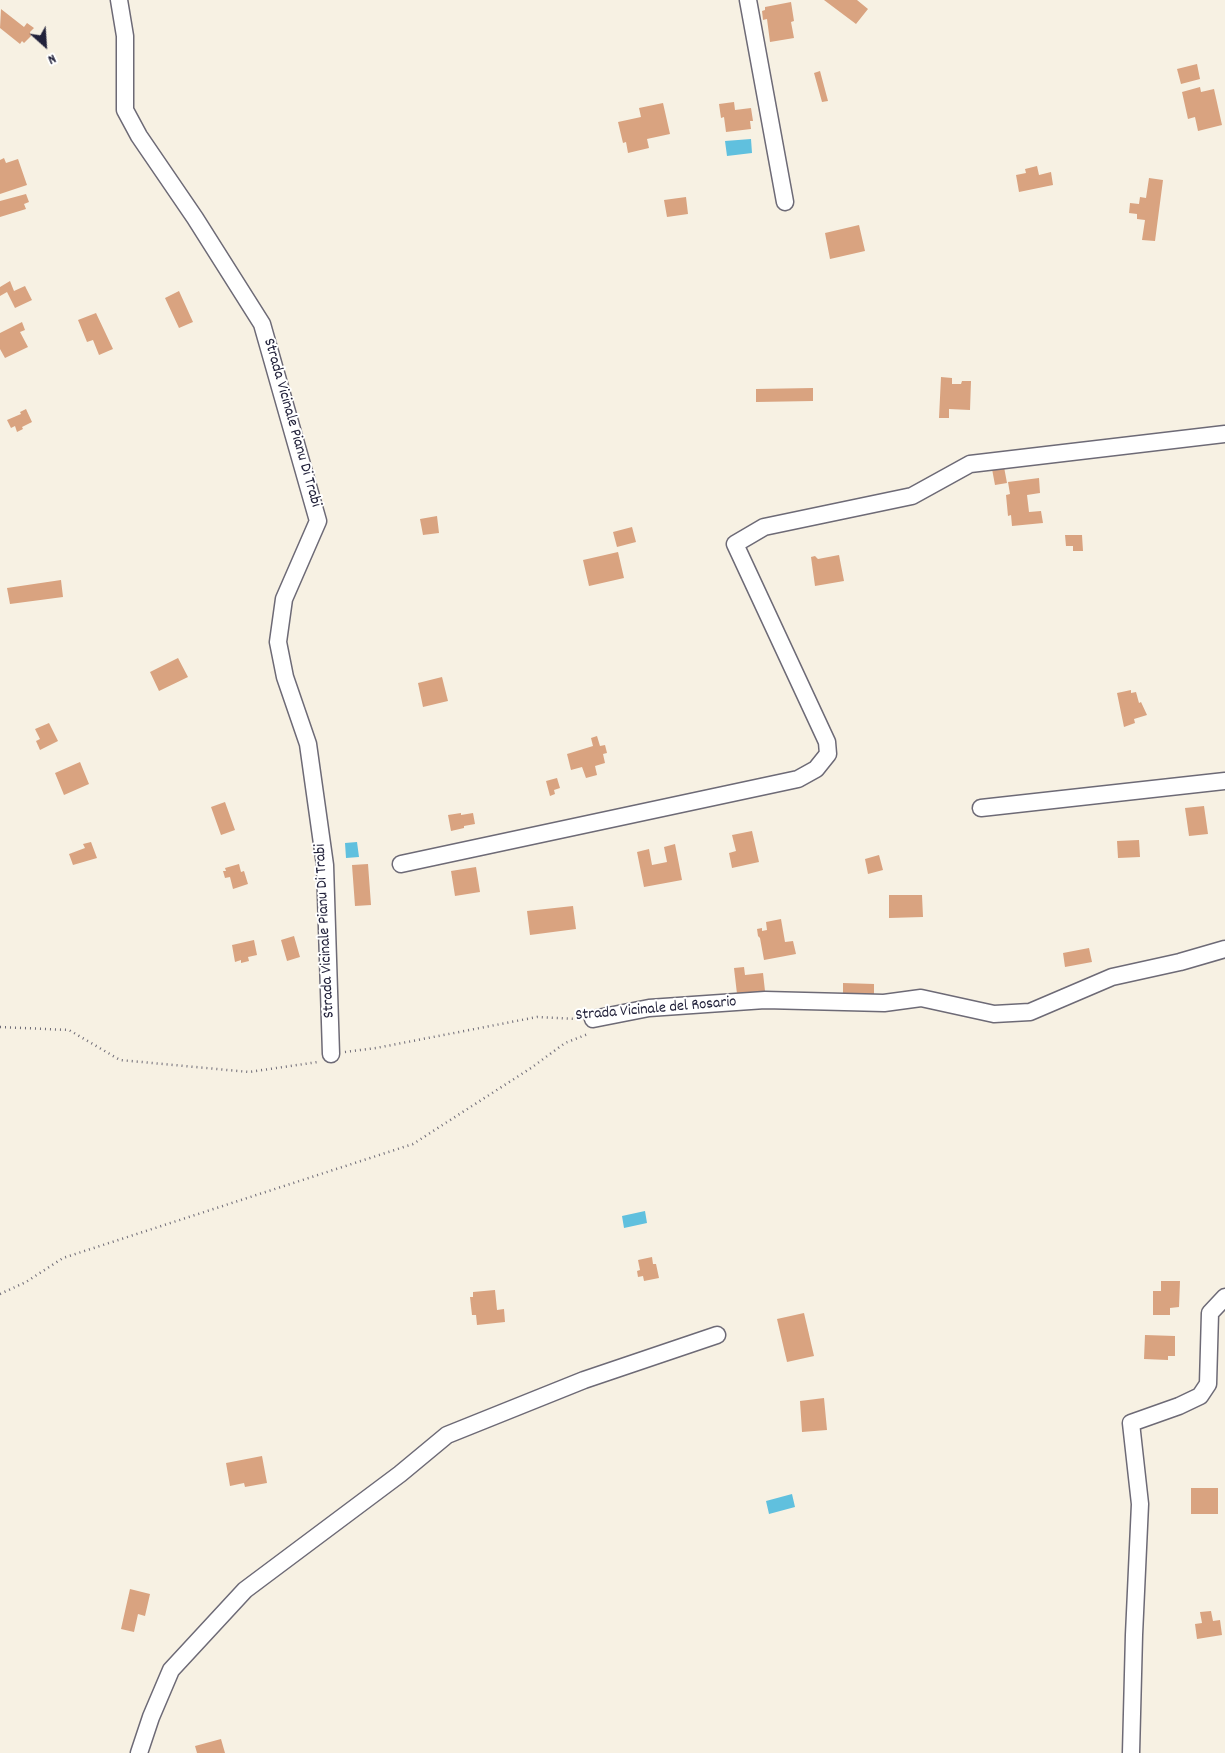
<!DOCTYPE html>
<html>
<head>
<meta charset="utf-8">
<style>
  body { margin:0 }
  #map { position:relative; width:1225px; height:1753px; overflow:hidden; background:#f7f1e3; font-family:Dekko,sans-serif }
  canvas { display:block }
  .north { position:absolute; left:20px; top:20px; width:50px; height:50px; -webkit-text-stroke:4px #fff; paint-order:stroke; rotate:154deg; font-size:14px; font-weight:700; line-height:20px; text-align:center; color:#22223b }
  .north::after { content:''; display:block; margin:auto; width:18px; height:22px; background:#22223b; clip-path:polygon(50% 0,100% 100%,50% 72%,0 100%) }
</style>
</head>
<body>
<div id="map">
<canvas width="1225" height="1753"></canvas>
<div class="north">N</div>
</div>
<script>
const ctx = document.querySelector('canvas').getContext('2d');
ctx.lineJoin = 'round';
function fill(path, color) { ctx.fillStyle = color; ctx.fill(path, 'evenodd'); }
function stroke(path, color, width, dash) { ctx.strokeStyle = color; ctx.lineWidth = width; ctx.lineCap = dash ? 'butt' : 'round'; ctx.setLineDash(dash || []); ctx.stroke(path); }
function write(font, color, halo, rows, align = 'center') {
  ctx.font = font + ' Dekko,sans-serif'; ctx.lineWidth = 4; ctx.setLineDash([]); ctx.textBaseline = 'middle'; ctx.strokeStyle = halo; ctx.fillStyle = color; for (const [text, x, y, turn = 0] of rows) {
    ctx.save(); ctx.translate(x, y); ctx.rotate((+turn || 0) * Math.PI / 180); ctx.textAlign = isNaN(turn) ? turn : align; if (halo) ctx.strokeText(text, 0, 0); ctx.fillText(text, 0, 0); ctx.restore();
  }
}
fill(new Path2D(`
  M 751,139 L 752,153 L 727,156 L 725,141 Z
  M 357,842 L 359,857 L 346,858 L 345,843 Z
  M 645,1211 L 647,1223 L 624,1228 L 622,1216 Z
  M 792,1494 L 795,1507 L 769,1514 L 766,1501 Z`), '#60c0de');
fill(new Path2D(`
  M 824,0 L 857,0 L 868,9 L 856,24 Z
  M 791,2 L 794,21 L 791,22 L 794,38 L 770,42 L 767,19 L 763,20 L 762,11 L 765,10 L 765,7 Z
  M 1,9 L 24,27 L 27,23 L 34,28 L 30,32 L 31,36 L 24,43 L 22,41 L 20,44 L 0,28 Z
  M 1197,64 L 1200,79 L 1181,84 L 1177,69 Z
  M 820,71 L 828,101 L 822,102 L 814,73 Z
  M 1200,87 L 1201,92 L 1214,89 L 1222,125 L 1198,131 L 1195,117 L 1188,119 L 1182,92 Z
  M 734,102 L 735,110 L 751,108 L 753,121 L 750,121 L 751,129 L 726,132 L 724,117 L 721,118 L 719,104 Z
  M 663,103 L 670,134 L 647,139 L 649,148 L 628,153 L 626,142 L 623,143 L 618,122 L 641,117 L 639,108 Z
  M 4,158 L 6,163 L 18,159 L 27,185 L 0,194 L 0,160 Z
  M 1037,166 L 1039,175 L 1051,172 L 1053,185 L 1019,192 L 1016,175 L 1026,173 L 1025,169 Z
  M 1149,178 L 1163,180 L 1155,241 L 1142,240 L 1145,220 L 1137,219 L 1137,214 L 1129,213 L 1130,203 L 1139,204 L 1140,197 L 1146,198 Z
  M 26,194 L 29,202 L 24,204 L 26,209 L 0,217 L 0,201 Z
  M 686,197 L 688,214 L 667,217 L 664,200 Z
  M 859,225 L 865,251 L 830,259 L 825,233 Z
  M 10,281 L 14,291 L 25,286 L 32,300 L 15,308 L 7,292 L 0,296 L 0,287 Z
  M 179,291 L 193,322 L 179,328 L 165,298 Z
  M 96,313 L 113,349 L 99,355 L 93,340 L 87,342 L 78,320 Z
  M 22,322 L 25,330 L 20,332 L 28,347 L 5,358 L 0,349 L 0,333 Z
  M 941,377 L 952,378 L 952,384 L 961,384 L 962,381 L 971,381 L 970,410 L 949,409 L 949,418 L 939,418 Z
  M 813,388 L 813,401 L 756,402 L 756,389 Z
  M 26,409 L 32,422 L 22,427 L 23,429 L 17,432 L 15,426 L 11,428 L 7,420 L 21,414 L 20,412 Z
  M 1004,467 L 1007,483 L 995,485 L 992,469 Z
  M 1039,478 L 1040,493 L 1027,495 L 1029,512 L 1041,511 L 1043,523 L 1012,526 L 1011,515 L 1008,516 L 1006,495 L 1010,494 L 1008,482 Z
  M 437,516 L 439,533 L 423,535 L 420,519 Z
  M 632,527 L 636,542 L 617,547 L 613,532 Z
  M 1065,535 L 1082,535 L 1083,551 L 1073,551 L 1073,546 L 1066,546 Z
  M 618,552 L 624,578 L 589,586 L 583,560 Z
  M 839,555 L 844,581 L 815,586 L 811,557 L 815,556 L 818,559 Z
  M 61,580 L 63,597 L 10,604 L 7,588 Z
  M 178,658 L 188,677 L 159,691 L 150,672 Z
  M 442,677 L 448,701 L 423,707 L 418,683 Z
  M 1131,690 L 1131,693 L 1136,692 L 1139,703 L 1141,702 L 1147,715 L 1134,719 L 1135,723 L 1124,727 L 1117,693 Z
  M 49,723 L 58,741 L 40,750 L 36,741 L 40,739 L 35,729 Z
  M 597,736 L 600,746 L 605,745 L 607,753 L 603,754 L 605,763 L 595,766 L 597,775 L 586,778 L 582,767 L 571,770 L 567,754 L 593,746 L 591,738 Z
  M 80,762 L 89,784 L 64,795 L 55,773 Z
  M 557,778 L 560,788 L 554,790 L 555,794 L 550,796 L 546,781 Z
  M 225,802 L 235,830 L 221,835 L 211,807 Z
  M 1204,806 L 1208,834 L 1189,836 L 1185,808 Z
  M 461,813 L 461,815 L 473,813 L 475,824 L 464,826 L 464,828 L 451,831 L 448,815 Z
  M 752,831 L 759,862 L 732,868 L 729,853 L 736,851 L 732,835 Z
  M 1139,840 L 1140,857 L 1118,858 L 1117,841 Z
  M 91,842 L 97,858 L 73,865 L 69,854 L 85,848 L 83,844 Z
  M 675,844 L 682,880 L 644,887 L 637,852 L 649,849 L 652,865 L 667,862 L 664,847 Z
  M 879,855 L 883,870 L 868,874 L 865,859 Z
  M 239,864 L 241,872 L 244,871 L 248,884 L 233,889 L 230,877 L 225,878 L 223,871 L 226,871 L 225,868 Z
  M 368,864 L 371,905 L 355,906 L 352,865 Z
  M 476,867 L 480,892 L 455,896 L 451,871 Z
  M 889,895 L 922,895 L 923,917 L 889,918 Z
  M 573,906 L 576,929 L 530,935 L 527,911 Z
  M 781,919 L 785,942 L 793,941 L 796,954 L 764,960 L 760,938 L 758,936 L 757,929 L 762,928 L 762,931 L 767,930 L 766,922 Z
  M 294,936 L 300,957 L 287,961 L 281,940 Z
  M 254,940 L 257,955 L 248,957 L 249,961 L 241,963 L 241,960 L 235,962 L 232,945 Z
  M 1089,948 L 1092,962 L 1065,967 L 1063,953 Z
  M 744,967 L 745,975 L 763,973 L 765,991 L 737,994 L 734,968 Z
  M 843,983 L 874,984 L 874,998 L 843,997 Z
  M 652,1257 L 653,1264 L 656,1264 L 659,1278 L 644,1281 L 643,1276 L 638,1277 L 637,1271 L 640,1270 L 638,1260 Z
  M 1161,1281 L 1180,1281 L 1179,1307 L 1170,1308 L 1170,1315 L 1153,1315 L 1153,1291 L 1161,1291 Z
  M 495,1290 L 497,1310 L 504,1309 L 505,1322 L 477,1325 L 476,1315 L 472,1315 L 470,1297 L 473,1297 L 473,1292 Z
  M 804,1313 L 814,1356 L 787,1362 L 777,1319 Z
  M 1145,1335 L 1175,1336 L 1175,1356 L 1168,1356 L 1168,1360 L 1144,1359 Z
  M 824,1398 L 827,1430 L 802,1432 L 800,1401 Z
  M 262,1456 L 267,1483 L 245,1487 L 244,1483 L 230,1486 L 226,1463 Z
  M 1191,1488 L 1218,1488 L 1218,1514 L 1191,1514 Z
  M 130,1589 L 150,1594 L 145,1616 L 138,1614 L 134,1632 L 121,1629 Z
  M 1211,1611 L 1213,1621 L 1220,1620 L 1222,1635 L 1197,1639 L 1195,1624 L 1202,1623 L 1200,1612 Z
  M 221,1739 L 225,1753 L 197,1753 L 195,1746 Z`), '#d9a380');
const street = new Path2D(`
  M 119,0 L 125,36 L 125,110 L 139,136 L 195,218 L 262,324 L 318,521 L 284,599 L 278,642 L 285,677 L 308,744 L 325,865 L 331,1054
  M 748,0 L 785,202
  M 981,808 L 1225,781
  M 401,864 L 798,779 L 816,769 L 828,754 L 827,742 L 735,544 L 764,527 L 912,496 L 970,464 L 1225,434
  M 593,1019 L 649,1008 L 765,1000 L 884,1003 L 921,998 L 994,1014 L 1030,1012 L 1112,977 L 1180,962 L 1225,949
  M 139,1753 L 151,1717 L 171,1670 L 245,1590 L 400,1474 L 447,1435 L 584,1380 L 717,1335
  M 1131,1753 L 1134,1635 L 1140,1504 L 1131,1423 L 1179,1406 L 1200,1396 L 1208,1384 L 1210,1313 L 1225,1297`);
stroke(street, '#6d6a76', 19);
stroke(new Path2D(`
  M 0,1027 L 69,1030 L 120,1060 L 249,1072 L 318,1062
  M 345,1052 L 376,1048 L 537,1017 L 579,1019
  M 0,1294 L 26,1282 L 63,1258 L 413,1144 L 531,1068 L 565,1043 L 588,1034`), '#6d6a76', 2.5, [1, 4]);
stroke(street, '#fff', 16);
write('16px', '#22223b', '#fff', [
  ["Strada Vicinale Pianu Di Trabi",291,423,74],
  ["Strada Vicinale Pianu Di Trabi",326,931,-93],
  ["Strada Vicinale del Rosario",656,1010,-5]
]);
</script>
</body>
</html>
